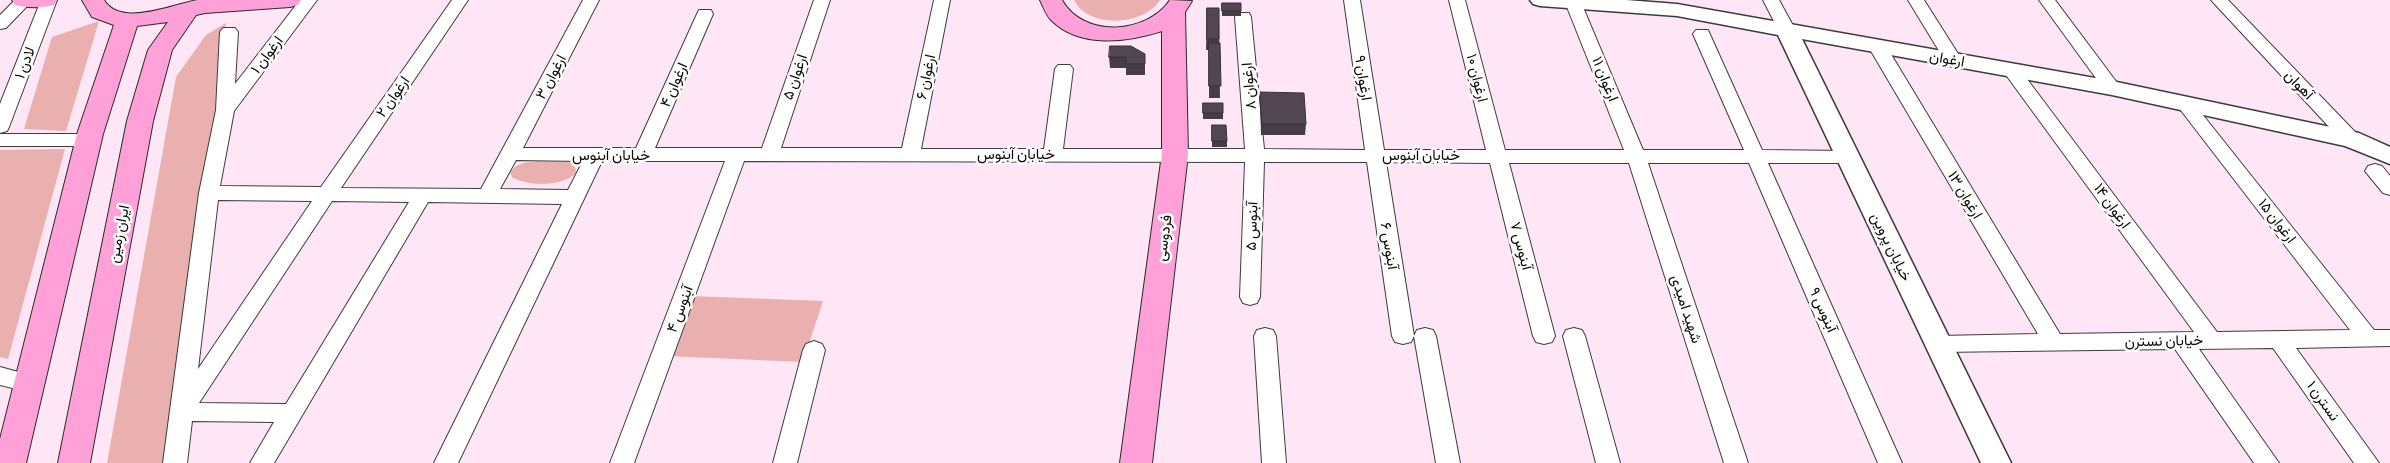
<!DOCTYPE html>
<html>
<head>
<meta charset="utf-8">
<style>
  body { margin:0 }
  canvas { display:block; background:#ffe6f7 }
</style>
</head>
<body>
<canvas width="2390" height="463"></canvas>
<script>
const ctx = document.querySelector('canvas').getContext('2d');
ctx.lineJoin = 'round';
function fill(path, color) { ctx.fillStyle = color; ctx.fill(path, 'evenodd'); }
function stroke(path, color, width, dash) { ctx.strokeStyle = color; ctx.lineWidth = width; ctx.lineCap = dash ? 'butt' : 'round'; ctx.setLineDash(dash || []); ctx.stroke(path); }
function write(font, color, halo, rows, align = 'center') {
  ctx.font = font + ' "Crimson Pro",Vazirmatn,serif'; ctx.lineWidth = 5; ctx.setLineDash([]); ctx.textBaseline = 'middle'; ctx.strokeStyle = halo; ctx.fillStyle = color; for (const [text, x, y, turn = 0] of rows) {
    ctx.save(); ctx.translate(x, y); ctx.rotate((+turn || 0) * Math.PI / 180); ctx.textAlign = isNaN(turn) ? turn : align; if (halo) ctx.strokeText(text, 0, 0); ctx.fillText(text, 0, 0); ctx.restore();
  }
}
fill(new Path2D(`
  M 1074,0 L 1160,0 C 1144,26 1088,29 1074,0 Z
  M 99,21 L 66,131 L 24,129 L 52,37 Z
  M 226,23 L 213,137 L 166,463 L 107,463 L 176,77 L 206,35 Z
  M 65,149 L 8,359 L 0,357 L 0,150 Z
  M 537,161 L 571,162 L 575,166 L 576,173 C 562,187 530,186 513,178 L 510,173 C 515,163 527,162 537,161 Z
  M 691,296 L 823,301 L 803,362 L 666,356 Z`), '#eaafaf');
const minor = new Path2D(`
  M 15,0 L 33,0 L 6,28 L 0,29 L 0,15 Z
  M 41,0 L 57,0 L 9,127 L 7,131 L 0,133 L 0,104 Z
  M 300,0 L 317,0 L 234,111 L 220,186 L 321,187 L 452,0 L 468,0 L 341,188 L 481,189 L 583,0 L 599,0 L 523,148 L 636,148 L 697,14 L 699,10 L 711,10 L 713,14 L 655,148 L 762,148 L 814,0 L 830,0 L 781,148 L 902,148 L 934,0 L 950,0 L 921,149 L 1044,149 L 1055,69 L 1058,65 L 1070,65 L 1073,69 L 1063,149 L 1245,149 L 1235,17 L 1237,13 L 1249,13 L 1251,17 L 1264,149 L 1365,150 L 1344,0 L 1360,0 L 1384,150 L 1486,150 L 1449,0 L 1465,0 L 1505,150 L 1624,150 L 1565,2 L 1566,0 L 1580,0 L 1643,150 L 1744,150 L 1693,34 L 1696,30 L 1708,30 L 1762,150 L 1848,151 L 1855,152 L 1857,157 L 1855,162 L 1848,163 L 1768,163 L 1902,463 L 1878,463 L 1749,163 L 1648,163 L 1748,463 L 1724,463 L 1629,163 L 1509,163 L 1555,336 L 1552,342 L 1544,344 L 1536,342 L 1533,336 L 1490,163 L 1386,162 L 1414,336 L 1411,342 L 1403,344 L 1395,342 L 1392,336 L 1367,162 L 1264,162 L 1260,297 L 1257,303 L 1250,305 L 1243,303 L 1240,297 L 1245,162 L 744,161 L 634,463 L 610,463 L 725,161 L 602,161 L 458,463 L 434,463 L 562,204 L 428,202 L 274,463 L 250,463 L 274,422 L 192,421 L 187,463 L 163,463 L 199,193 L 216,110 L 220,32 L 223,28 L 235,28 L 238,32 L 235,84 ZM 516,160 L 583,161 L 568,190 L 500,189 ZM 218,200 L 312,201 L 198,369 ZM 332,201 L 409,202 L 286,404 L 199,403 Z
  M 1763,0 L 1779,0 L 1796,31 L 1793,35 L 1781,35 Z
  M 1908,0 L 1924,0 L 1962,60 L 1959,64 L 1947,64 Z
  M 2039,0 L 2055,0 L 2121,88 L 2118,92 L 2112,94 L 2106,92 Z
  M 2211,0 L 2228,0 L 2358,135 L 2360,139 L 2358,143 L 2351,145 L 2344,143 Z
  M 1877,41 L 1883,42 L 1886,46 L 2060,334 L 2194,332 L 2006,75 L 2003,71 L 2006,67 L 2018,67 L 2217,332 L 2350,330 L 2176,104 L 2179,100 L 2185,98 L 2191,100 L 2374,330 L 2390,330 L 2390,346 L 2296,348 L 2379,463 L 2354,463 L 2273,348 L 2199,349 L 2279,463 L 2254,463 L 2175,349 L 1938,352 L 1930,350 L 1927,344 L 1930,338 L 1938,336 L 2038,334 L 1868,46 L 1871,42 Z
  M 0,134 L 89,134 L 96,136 L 98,140 L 96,144 L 89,146 L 0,146 Z
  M 2375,164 L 2382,166 L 2390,176 L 2390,195 L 2383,193 L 2365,171 L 2368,166 Z
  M 1265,328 L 1273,330 L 1276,336 L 1286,463 L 1262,463 L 1254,336 L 1257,330 Z
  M 1425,328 L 1433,330 L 1436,336 L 1460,463 L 1436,463 L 1414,336 L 1417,330 Z
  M 1574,328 L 1582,330 L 1585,336 L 1620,463 L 1596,463 L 1563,336 L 1566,330 Z
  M 814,341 L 822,344 L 825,350 L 797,463 L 773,463 L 803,350 L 806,344 Z
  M 0,367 L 37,377 L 40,383 L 37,389 L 29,392 L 0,385 Z`);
const tertiary = new Path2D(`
  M 1530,0 L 1626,0 L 1677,4 L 2112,81 L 2359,133 L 2390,147 L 2390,164 L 2345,146 L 2112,95 L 1802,39 L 2011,463 L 1981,463 L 1778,35 L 1677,16 L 1540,6 L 1533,4 Z`);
const secondary = new Path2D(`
  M 12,0 L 57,0 L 54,5 C 41,8 28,8 15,5 Z
  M 82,0 L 104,0 C 121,28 173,4 198,0 C 207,0 219,0 228,0 C 253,0 277,0 301,0 L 298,5 L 290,7 L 205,13 L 196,15 L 172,50 L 153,121 L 90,463 L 58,463 L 127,121 L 148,50 L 168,22 L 137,26 L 103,134 L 26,463 L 0,463 L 0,439 L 77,134 L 114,25 L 92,17 Z
  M 1040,0 L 1062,0 C 1084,39 1147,34 1170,0 L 1192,1 L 1185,12 L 1188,154 L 1152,463 L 1120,463 L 1162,154 L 1162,31 C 1128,42 1080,49 1051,20 C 1046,15 1043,6 1040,0 Z`);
stroke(minor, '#3c3c3c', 2);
stroke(tertiary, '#3c3c3c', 3);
stroke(secondary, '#2b2b2b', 2);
fill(minor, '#fff');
fill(tertiary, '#fff');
fill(secondary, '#ffa1d8');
fill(new Path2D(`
  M 1222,3 L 1241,3 L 1241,16 L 1222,16 Z
  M 1207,8 L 1219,8 L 1220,98 L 1209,98 L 1209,50 L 1206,50 Z
  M 1145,54 L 1145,75 L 1126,75 L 1126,68 L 1110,68 L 1109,57 Z
  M 1260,92 L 1306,124 L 1305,135 L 1261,135 L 1260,103 Z
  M 1203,103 L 1223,103 L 1223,119 L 1203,119 Z
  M 1212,125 L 1227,141 L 1227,147 L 1212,147 Z`), '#463c47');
const building = new Path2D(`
  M 1222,3 L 1241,3 L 1241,11 L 1222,11 Z
  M 1207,8 L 1219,8 L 1219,39 L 1207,39 Z
  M 1209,43 L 1220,43 L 1221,86 L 1209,86 Z
  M 1110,46 L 1131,46 L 1145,54 L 1145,64 L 1126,64 L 1126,57 L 1109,57 Z
  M 1260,92 L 1304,93 L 1306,124 L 1262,124 Z
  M 1203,103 L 1223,103 L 1223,113 L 1203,113 Z
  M 1212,125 L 1226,125 L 1227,141 L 1212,141 Z`);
fill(building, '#514652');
stroke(building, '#393139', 1);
write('15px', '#090909', '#fff', [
  ["ارغوان ۱",267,55,-53],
  ["ارغوان",1947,59,10],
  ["لادن ۱",25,63,-69],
  ["ارغوان ۳",551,77,-62],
  ["ارغوان ۵",795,77,-71],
  ["ارغوان ۶",926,77,-78],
  ["ارغوان ۹",1363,78,81],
  ["ارغوان ۱۰",1477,78,76],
  ["ارغوان ۱۱",1605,79,68],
  ["ارغوان ۴",674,85,-66],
  ["آهوان",2299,85,46],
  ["ارغوان ۸",1249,86,-95],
  ["ارغوان ۲",393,97,-55],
  ["خیابان آبنوس",1016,154],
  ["خیابان آبنوس",611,155],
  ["خیابان آبنوس",1421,155],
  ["ارغوان ۱۳",1965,195,59],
  ["ارغوان ۱۴",2112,206,54],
  ["ارغوان ۱۵",2277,221,52],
  ["آبنوس ۵",1252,226,-88],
  ["ایران زمین",119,234,-79],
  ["فردوسی",1164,238,-82],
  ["آبنوس ۶",1389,246,81],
  ["آبنوس ۷",1521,246,75],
  ["خیابان پروین",1891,247,64],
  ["آبنوس ۴",680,309,-69],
  ["شهید امیدی",1686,309,72],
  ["آبنوس ۹",1823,310,66],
  ["خیابان نسترن",2164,341,-1],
  ["نسترن ۱",2323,401,55]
]);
</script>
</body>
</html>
